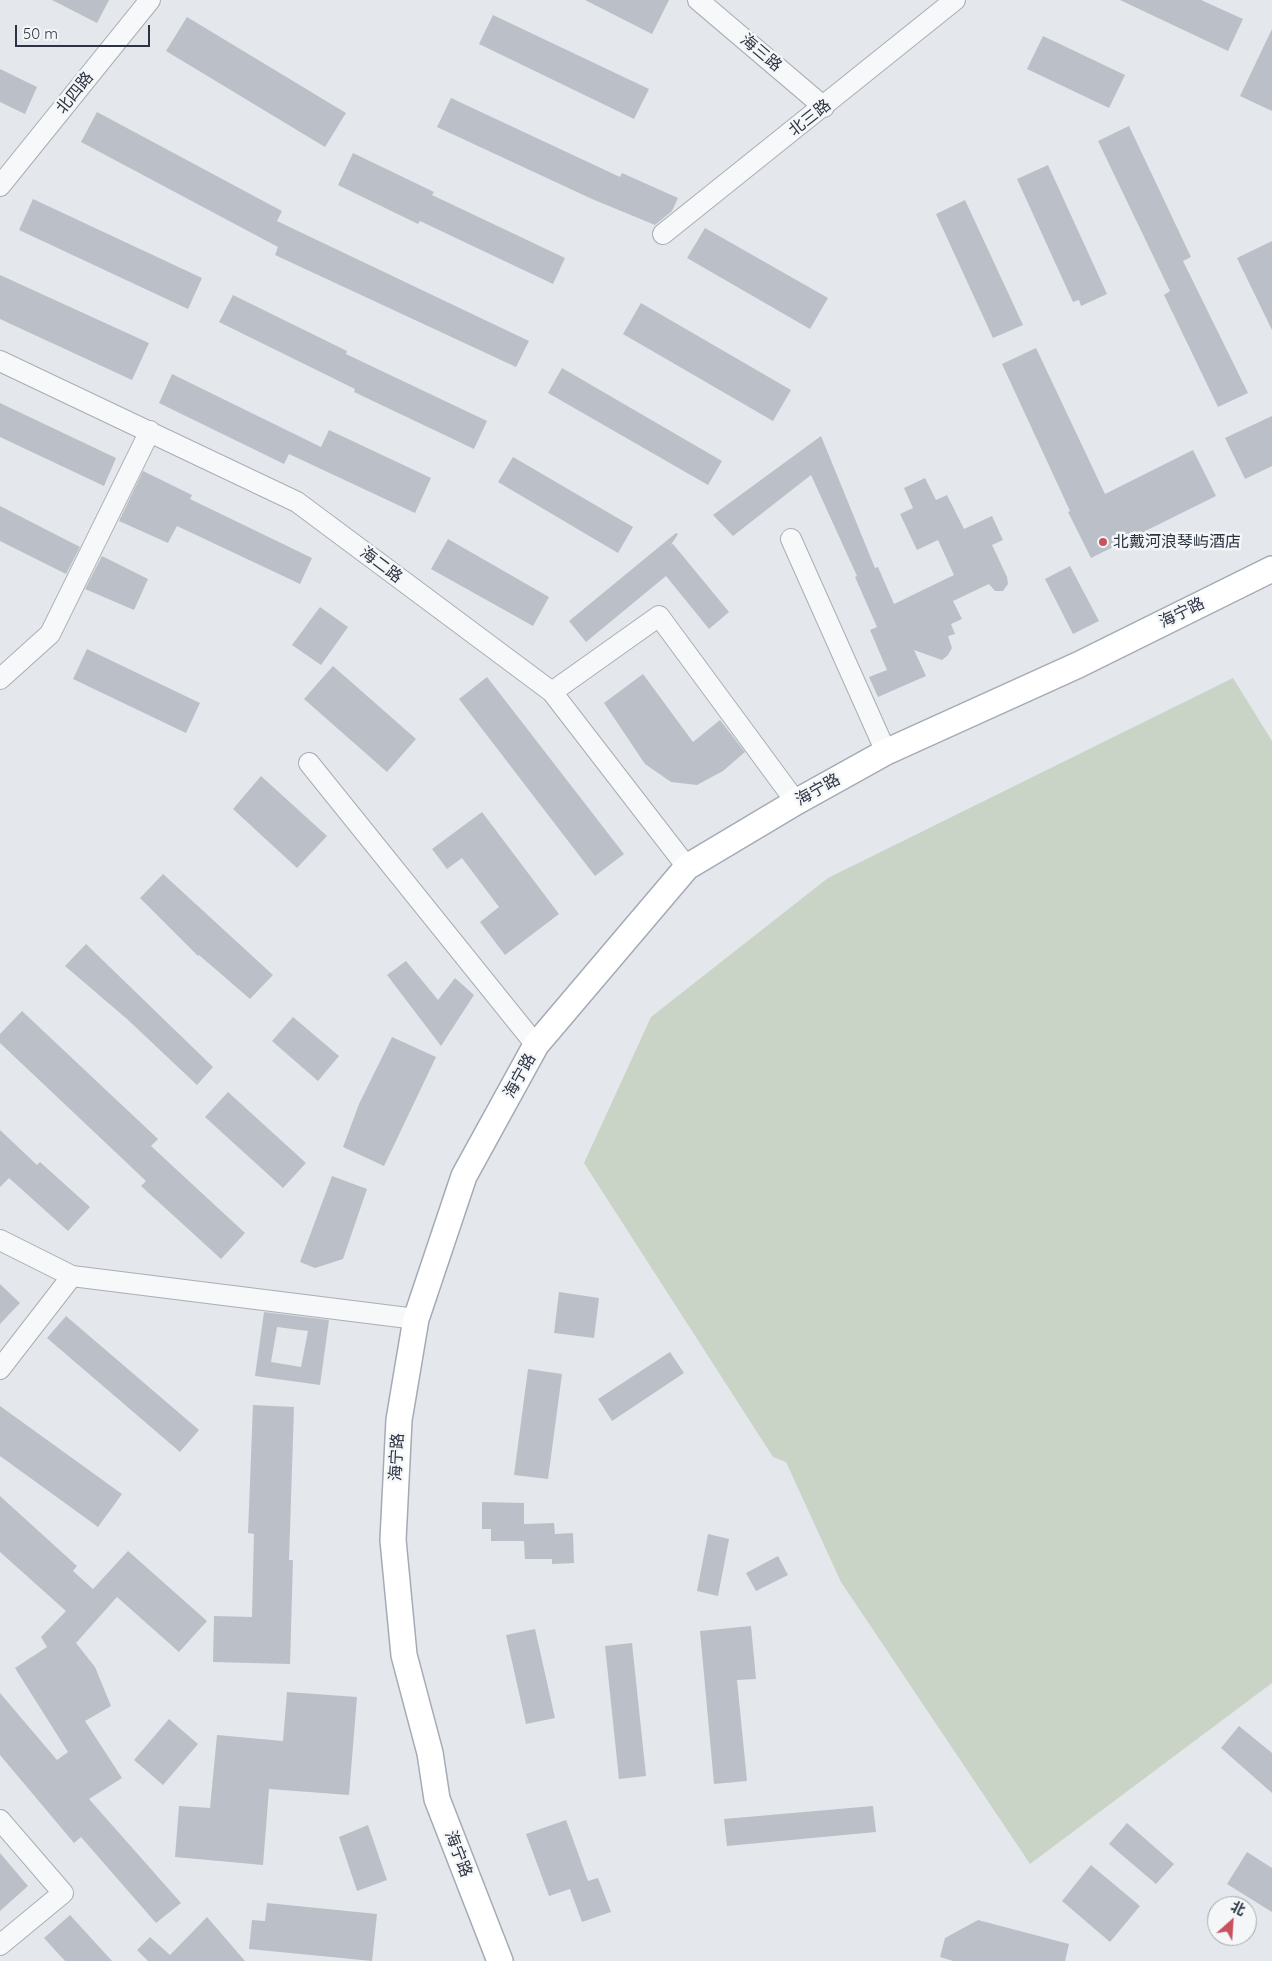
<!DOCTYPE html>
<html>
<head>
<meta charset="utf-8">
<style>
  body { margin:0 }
  #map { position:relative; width:1272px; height:1961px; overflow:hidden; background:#e4e7eb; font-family:Quicksand,"Noto Sans SC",sans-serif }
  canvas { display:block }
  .north { position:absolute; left:1207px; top:1896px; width:50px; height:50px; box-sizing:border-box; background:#f4f6f8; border:1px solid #a4a8b0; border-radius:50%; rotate:26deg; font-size:14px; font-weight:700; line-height:20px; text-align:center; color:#2c3443 }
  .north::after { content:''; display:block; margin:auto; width:18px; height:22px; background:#c75260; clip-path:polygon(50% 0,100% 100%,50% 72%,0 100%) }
  .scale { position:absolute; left:15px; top:25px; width:135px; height:22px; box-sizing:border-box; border:2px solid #2c3443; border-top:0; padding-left:6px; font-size:15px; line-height:18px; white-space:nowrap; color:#2c3443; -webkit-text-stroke:4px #f4f6f8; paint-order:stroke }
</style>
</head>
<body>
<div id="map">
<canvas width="1272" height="1961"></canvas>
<div class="north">北</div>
<div class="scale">50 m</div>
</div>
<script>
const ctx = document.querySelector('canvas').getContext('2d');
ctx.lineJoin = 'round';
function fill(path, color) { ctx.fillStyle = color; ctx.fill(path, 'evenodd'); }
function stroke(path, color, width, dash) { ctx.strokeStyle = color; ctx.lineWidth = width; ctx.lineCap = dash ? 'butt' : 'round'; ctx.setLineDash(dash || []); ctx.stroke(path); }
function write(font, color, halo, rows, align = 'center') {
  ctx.font = font + ' Quicksand,"Noto Sans SC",sans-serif'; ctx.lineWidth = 5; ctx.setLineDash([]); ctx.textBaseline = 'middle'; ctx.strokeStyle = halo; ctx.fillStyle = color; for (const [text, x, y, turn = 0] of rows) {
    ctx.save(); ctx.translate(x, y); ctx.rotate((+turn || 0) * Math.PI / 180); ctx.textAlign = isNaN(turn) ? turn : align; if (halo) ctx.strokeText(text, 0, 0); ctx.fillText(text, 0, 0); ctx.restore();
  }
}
fill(new Path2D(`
  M 1233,678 L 1272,741 L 1272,1683 L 1030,1864 L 841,1582 L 786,1462 L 773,1457 L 584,1163 L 651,1017 L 828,878 Z`), '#c9d4c6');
fill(new Path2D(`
  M 52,0 L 109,0 L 97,23 Z
  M 585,0 L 669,0 L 652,34 Z
  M 1120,0 L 1201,0 L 1243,19 L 1228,51 Z
  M 493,15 L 649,89 L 634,119 L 479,44 Z
  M 187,17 L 346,113 L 325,147 L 166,51 Z
  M 1272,29 L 1272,111 L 1240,96 Z
  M 1043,36 L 1125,75 L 1109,108 L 1027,69 Z
  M 0,69 L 37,87 L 25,114 L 0,102 Z
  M 451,98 L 620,177 L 622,173 L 678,198 L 672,211 L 655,225 L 592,199 L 437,127 Z
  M 97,112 L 282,211 L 277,221 L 529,341 L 516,367 L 275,255 L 278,247 L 81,142 Z
  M 1129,126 L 1191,257 L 1183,261 L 1248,393 L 1218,407 L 1164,295 L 1170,291 L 1098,141 Z
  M 353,153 L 434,192 L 432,195 L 565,258 L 553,284 L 420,221 L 418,224 L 338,185 Z
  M 1048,165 L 1107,294 L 1081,306 L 1079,300 L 1073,302 L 1017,179 Z
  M 33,199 L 202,278 L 188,309 L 19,230 Z
  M 965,200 L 1023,325 L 993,338 L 936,214 Z
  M 705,228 L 828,298 L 810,329 L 687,258 Z
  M 1272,241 L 1272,330 L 1237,258 Z
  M 0,275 L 149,343 L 132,380 L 0,319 Z
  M 233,295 L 347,351 L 346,354 L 487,421 L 474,449 L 354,392 L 355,389 L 219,322 Z
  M 641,303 L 791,390 L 773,421 L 623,334 Z
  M 1036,348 L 1105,494 L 1193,450 L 1216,496 L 1091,558 L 1068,512 L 1070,511 L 1002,364 Z
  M 562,368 L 722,461 L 708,485 L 548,393 Z
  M 172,374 L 321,447 L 329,430 L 431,478 L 415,513 L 289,454 L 284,464 L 159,403 Z
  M 0,403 L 116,458 L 104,486 L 0,437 Z
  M 1272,416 L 1272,466 L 1245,479 L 1225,438 Z
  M 821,436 L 875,568 L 878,567 L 894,604 L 954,575 L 938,540 L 917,550 L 900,514 L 913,508 L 904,488 L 925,478 L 936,500 L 947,495 L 964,529 L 992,516 L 1003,540 L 992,545 L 1007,577 L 1008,584 L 1003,591 L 995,591 L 989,584 L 953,601 L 962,619 L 951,624 L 955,634 L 948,636 L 952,648 L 948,655 L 942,660 L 914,650 L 926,676 L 878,697 L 869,677 L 887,670 L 870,630 L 877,627 L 855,577 L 857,576 L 811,475 L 733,536 L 713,515 Z
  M 513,457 L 633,527 L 618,553 L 498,482 Z
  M 143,471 L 192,495 L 190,499 L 312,558 L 300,584 L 177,526 L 168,543 L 119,521 Z
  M 0,506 L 80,547 L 66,574 L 0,541 Z
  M 676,533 L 678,534 L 671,545 L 673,544 L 729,612 L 709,629 L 666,576 L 586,642 L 569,621 Z
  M 448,539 L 549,597 L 533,626 L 431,569 Z
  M 102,556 L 148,579 L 134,610 L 85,589 Z
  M 1070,566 L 1099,621 L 1073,634 L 1045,579 Z
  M 320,607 L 348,627 L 321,665 L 292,645 Z
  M 87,649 L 200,703 L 186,733 L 73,679 Z
  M 333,666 L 416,739 L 387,772 L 304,699 Z
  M 643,674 L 693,742 L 720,720 L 745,752 L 723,771 L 697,785 L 671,782 L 645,764 L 604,703 Z
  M 487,677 L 624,854 L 595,876 L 459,699 Z
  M 261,776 L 327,836 L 297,868 L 233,809 Z
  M 482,812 L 559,914 L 505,955 L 480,922 L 499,907 L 462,858 L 447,869 L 432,849 Z
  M 163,874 L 273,975 L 250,999 L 199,955 L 198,956 L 140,898 Z
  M 86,944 L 213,1067 L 197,1085 L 127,1019 L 65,966 Z
  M 406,961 L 438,1000 L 455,978 L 474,995 L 441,1046 L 387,975 Z
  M 22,1011 L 158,1139 L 151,1146 L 245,1233 L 221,1259 L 141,1186 L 146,1181 L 0,1043 L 0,1034 Z
  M 293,1017 L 339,1056 L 318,1081 L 272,1041 Z
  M 392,1037 L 436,1057 L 384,1166 L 343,1147 L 359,1104 Z
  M 228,1092 L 306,1163 L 283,1188 L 205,1117 Z
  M 0,1130 L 37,1165 L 40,1162 L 90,1207 L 68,1231 L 9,1178 L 0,1187 Z
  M 332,1176 L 367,1189 L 343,1259 L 315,1268 L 300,1262 Z
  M 0,1284 L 20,1303 L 0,1324 Z
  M 559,1292 L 599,1298 L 594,1338 L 554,1333 Z
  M 264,1312 L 329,1320 L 320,1385 L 255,1376 ZM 277,1327 L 308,1331 L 301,1367 L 271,1362 Z
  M 66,1316 L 199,1430 L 180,1452 L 47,1338 Z
  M 670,1352 L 684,1373 L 612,1421 L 598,1399 Z
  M 528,1369 L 562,1374 L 548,1479 L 514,1475 Z
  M 253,1405 L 294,1407 L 289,1560 L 293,1560 L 290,1664 L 213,1662 L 214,1616 L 252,1617 L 254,1534 L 248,1533 Z
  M 0,1406 L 122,1494 L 98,1527 L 0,1456 Z
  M 0,1496 L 77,1566 L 73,1571 L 93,1589 L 128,1551 L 207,1621 L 179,1652 L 117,1597 L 76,1643 L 95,1667 L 111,1706 L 85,1721 L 122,1778 L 89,1799 L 181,1903 L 156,1923 L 81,1837 L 74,1843 L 0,1755 L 0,1693 L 57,1760 L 68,1752 L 15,1668 L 47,1647 L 41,1637 L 66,1611 L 0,1552 Z
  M 482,1502 L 524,1503 L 524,1524 L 554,1523 L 555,1534 L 573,1533 L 574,1563 L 552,1564 L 552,1559 L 525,1559 L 524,1541 L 491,1541 L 491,1529 L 482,1529 Z
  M 708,1534 L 729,1539 L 718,1596 L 697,1591 Z
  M 778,1556 L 788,1575 L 756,1591 L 746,1573 Z
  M 751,1626 L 756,1679 L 737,1680 L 747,1781 L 714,1784 L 700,1631 Z
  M 535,1629 L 555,1718 L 526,1724 L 506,1635 Z
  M 632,1643 L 646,1776 L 619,1779 L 605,1646 Z
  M 287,1692 L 357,1697 L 349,1795 L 269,1789 L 263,1865 L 175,1857 L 179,1806 L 210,1808 L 217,1735 L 283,1741 Z
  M 169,1719 L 198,1744 L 163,1785 L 134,1760 Z
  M 1239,1726 L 1272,1753 L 1272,1793 L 1221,1748 Z
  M 873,1806 L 876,1832 L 727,1846 L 724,1819 Z
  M 566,1820 L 588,1881 L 598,1878 L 611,1912 L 582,1922 L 570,1889 L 549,1896 L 526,1834 Z
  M 1127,1823 L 1174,1864 L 1156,1884 L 1109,1844 Z
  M 368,1825 L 387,1880 L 357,1891 L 339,1837 Z
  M 1247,1852 L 1272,1868 L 1272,1912 L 1227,1884 Z
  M 0,1853 L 28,1886 L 0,1911 Z
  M 1091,1865 L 1140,1906 L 1110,1942 L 1062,1901 Z
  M 267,1903 L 377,1914 L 372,1961 L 249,1949 L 252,1920 L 265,1921 Z
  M 70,1915 L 112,1961 L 65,1961 L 44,1938 Z
  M 207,1917 L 245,1961 L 148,1961 L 137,1950 L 150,1937 L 170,1955 Z
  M 978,1920 L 1069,1944 L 1065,1961 L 953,1961 L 940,1957 L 945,1938 Z`), '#bbc0c8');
const minor = new Path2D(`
  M 698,0 L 824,107
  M 0,186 L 150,0
  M 663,234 L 955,0
  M 0,361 L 297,502 L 552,692 L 687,867
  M 791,539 L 886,752
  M 0,679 L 50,634 L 150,431
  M 552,692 L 659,616 L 796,802
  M 309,763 L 536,1045
  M 0,1240 L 72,1276 L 416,1319
  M 0,1369 L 72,1276
  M 0,1820 L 63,1893 L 0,1945`);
const major = new Path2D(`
  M 500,1961 L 437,1799 L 430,1753 L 404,1655 L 393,1540 L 399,1420 L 416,1319 L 464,1176 L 536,1045 L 687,867 L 796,802 L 886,752 L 1078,665 L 1272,569`);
stroke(minor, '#a9aeb5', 22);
stroke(major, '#a4abb6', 28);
stroke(minor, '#f7f8f9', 20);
stroke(major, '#fff', 25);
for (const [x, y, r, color] of [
  [1103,542,5,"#c75260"]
]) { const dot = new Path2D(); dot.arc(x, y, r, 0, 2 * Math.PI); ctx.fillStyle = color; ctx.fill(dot); stroke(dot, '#f4f6f8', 2); }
write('16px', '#2c3443', '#f4f6f8', [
  ["海三路",761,53,40],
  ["北四路",75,93,-51],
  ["北三路",810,118,-38],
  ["海二路",381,565,37],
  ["海宁路",1182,613,-26],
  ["海宁路",818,790,-29],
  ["海宁路",520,1076,-61],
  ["海宁路",397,1457,-87],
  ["海宁路",458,1854,69]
]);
write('16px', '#2c3443', '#f4f6f8', [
  ["北戴河浪琴屿酒店",1113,542]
], 'left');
</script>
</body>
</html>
